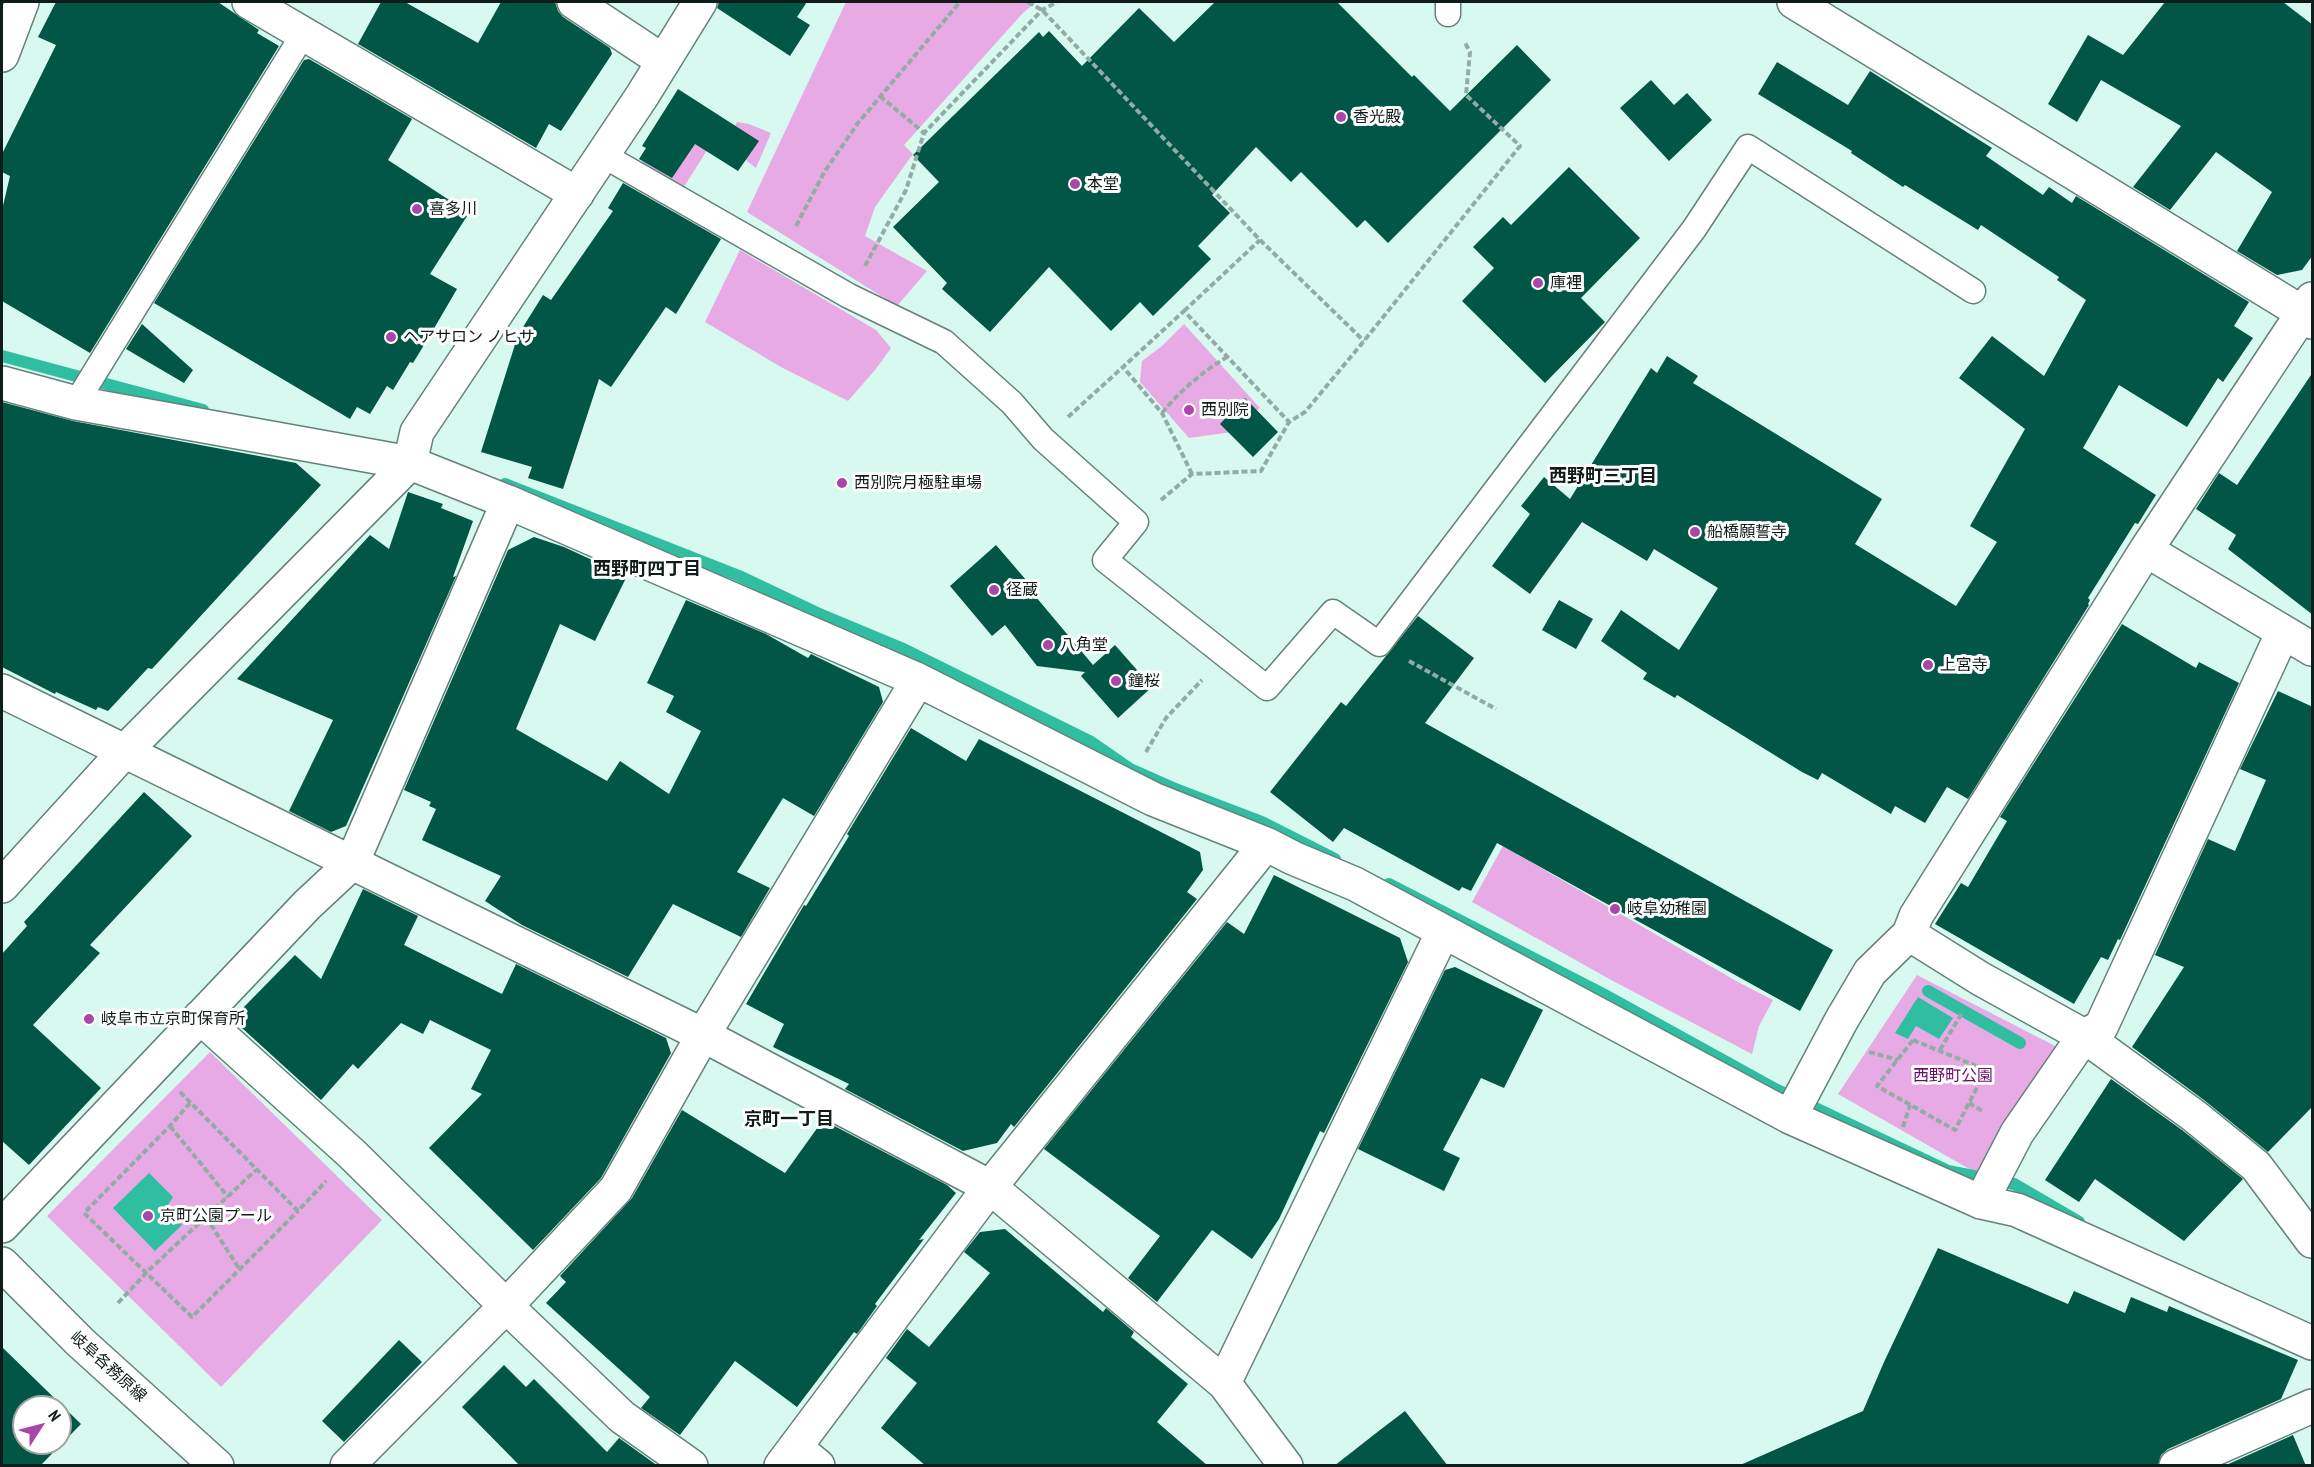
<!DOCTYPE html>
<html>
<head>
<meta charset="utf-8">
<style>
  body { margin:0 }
  #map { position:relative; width:2314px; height:1467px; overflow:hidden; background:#d8f9ef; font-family:"PT Sans Narrow",sans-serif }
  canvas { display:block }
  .frame { position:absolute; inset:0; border:3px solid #101c19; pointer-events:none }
  .north { position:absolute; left:12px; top:1395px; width:60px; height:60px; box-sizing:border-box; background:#fefefe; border:2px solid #9fa4a2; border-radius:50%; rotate:54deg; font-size:16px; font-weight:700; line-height:24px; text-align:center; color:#101c19 }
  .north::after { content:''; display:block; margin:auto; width:21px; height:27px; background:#aa45a9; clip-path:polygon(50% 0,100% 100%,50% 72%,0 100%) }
</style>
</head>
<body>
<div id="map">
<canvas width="2314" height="1467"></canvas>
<div class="frame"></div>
<div class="north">N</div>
</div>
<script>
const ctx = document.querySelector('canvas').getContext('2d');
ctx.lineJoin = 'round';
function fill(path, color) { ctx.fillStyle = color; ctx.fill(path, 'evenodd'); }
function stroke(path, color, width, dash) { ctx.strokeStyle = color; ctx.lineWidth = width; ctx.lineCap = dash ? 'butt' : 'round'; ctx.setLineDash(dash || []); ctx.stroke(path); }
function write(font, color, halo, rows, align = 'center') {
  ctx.font = font + ' "PT Sans Narrow","Noto Sans JP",sans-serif'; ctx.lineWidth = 6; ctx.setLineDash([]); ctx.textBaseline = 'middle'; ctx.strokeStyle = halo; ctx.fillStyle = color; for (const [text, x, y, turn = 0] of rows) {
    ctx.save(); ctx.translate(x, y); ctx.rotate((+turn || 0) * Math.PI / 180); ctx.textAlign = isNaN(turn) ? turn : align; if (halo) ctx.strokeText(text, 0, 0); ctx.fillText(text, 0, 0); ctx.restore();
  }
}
fill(new Path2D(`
  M 846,2 L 1036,2 L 1023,13 L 904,145 L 913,154 L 875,207 L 865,236 L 927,271 L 897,306 L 747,212 Z
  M 671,121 L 709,147 L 684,187 L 640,165 Z
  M 737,122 L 749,124 L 771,133 L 756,168 L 726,145 Z
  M 740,250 L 876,330 L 891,348 L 875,370 L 848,401 L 781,367 L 705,322 Z
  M 1184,324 L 1260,408 L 1232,432 L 1189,438 L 1140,382 L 1142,361 L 1162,346 Z
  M 1503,846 L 1738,982 L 1773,1000 L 1759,1026 L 1752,1054 L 1613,981 L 1472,902 Z
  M 1917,975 L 2059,1048 L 1980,1175 L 1838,1094 Z
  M 210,1052 L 382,1220 L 221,1387 L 47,1216 Z`), '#e7aae5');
fill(new Path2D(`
  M 1918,997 L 1953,1018 L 1939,1039 L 1916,1026 L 1908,1039 L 1895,1033 Z
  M 149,1173 L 173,1197 L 166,1208 L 182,1225 L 155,1251 L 113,1208 Z`), '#2fbfa0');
stroke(new Path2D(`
  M 2,356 L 203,410
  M 505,484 L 739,576 L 817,613 L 901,648 L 1091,742 L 1130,769 L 1173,788 L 1262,822 L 1335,859
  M 1389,884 L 1603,994 L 1777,1090 L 1948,1171 L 2014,1184 L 2079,1222
  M 1928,991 L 2020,1043`), '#2fbfa0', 12);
fill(new Path2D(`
  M 56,2 L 218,2 L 259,30 L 257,33 L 279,46 L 90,353 L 2,301 L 2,210 L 10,176 L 2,172 L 2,154 L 56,45 L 38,37 Z
  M 381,2 L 405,2 L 478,43 L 501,2 L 555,2 L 558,11 L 563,17 L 610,48 L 612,54 L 561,131 L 549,124 L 536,148 L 358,44 Z
  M 719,2 L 807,2 L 797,17 L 810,25 L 790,56 L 717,8 Z
  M 1215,2 L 1337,2 L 1412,77 L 1414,75 L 1450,111 L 1517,45 L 1551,80 L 1388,243 L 1365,220 L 1357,228 L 1301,172 L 1291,182 L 1256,147 L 1212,195 L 1230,213 L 1198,246 L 1211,259 L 1153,316 L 1140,302 L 1111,331 L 1049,267 L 990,332 L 942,289 L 947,283 L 893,227 L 939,182 L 913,155 L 1039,32 L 1043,37 L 1049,31 L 1082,66 L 1139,8 L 1174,42 Z
  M 2165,2 L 2283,2 L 2313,25 L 2313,255 L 2302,270 L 2277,275 L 2237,251 L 2272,192 L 2216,152 L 2170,210 L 2133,187 L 2181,126 L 2101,80 L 2077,122 L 2048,104 L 2088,35 L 2123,55 Z
  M 309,59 L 412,119 L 388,160 L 469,213 L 430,274 L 457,289 L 429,337 L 413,363 L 410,362 L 393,390 L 387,386 L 370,414 L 357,407 L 350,419 L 154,303 L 304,60 Z
  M 1777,62 L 1848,105 L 1870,71 L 1992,148 L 1986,156 L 2043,195 L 2049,187 L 2072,203 L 2076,196 L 2249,302 L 2234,326 L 2253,338 L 2223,382 L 2218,378 L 2187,427 L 2119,385 L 2083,448 L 2156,495 L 2138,524 L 2135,523 L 2088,598 L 2090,600 L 2088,604 L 2089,605 L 1968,799 L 1947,787 L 1925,823 L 1895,806 L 1891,814 L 1822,773 L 1818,780 L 1802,772 L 1677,695 L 1675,698 L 1643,679 L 1647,673 L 1601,641 L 1621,610 L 1679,650 L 1718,588 L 1654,549 L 1647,561 L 1582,522 L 1530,594 L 1492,566 L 1530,514 L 1521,506 L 1544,477 L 1570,499 L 1651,368 L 1657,373 L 1667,356 L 1698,376 L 1693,383 L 1882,499 L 1855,544 L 1956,606 L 1997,542 L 1970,526 L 2025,429 L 1959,378 L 1992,336 L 2044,376 L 2086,300 L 2057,280 L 2059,277 L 1981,225 L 1978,230 L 1905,185 L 1903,187 L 1851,153 L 1852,151 L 1758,94 Z
  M 1651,80 L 1674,105 L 1687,93 L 1712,120 L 1669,161 L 1620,108 Z
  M 678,89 L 759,141 L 738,171 L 695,144 L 672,178 L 639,159 L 646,148 L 642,146 Z
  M 1569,167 L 1640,238 L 1581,298 L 1605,322 L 1545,383 L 1462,301 L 1494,268 L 1473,247 L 1503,217 L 1511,225 Z
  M 623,183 L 721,239 L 676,314 L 666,307 L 611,387 L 599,379 L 563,489 L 528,478 L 532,467 L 481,452 L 518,335 L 543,295 L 551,300 L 613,211 L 608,208 Z
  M 142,324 L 193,370 L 184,383 L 126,349 Z
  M 2313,372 L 2313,615 L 2228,549 L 2236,535 L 2196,509 L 2219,473 L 2237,485 Z
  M 1245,398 L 1278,432 L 1253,457 L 1220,424 Z
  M 2,402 L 73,421 L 296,463 L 321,485 L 152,669 L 148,668 L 108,711 L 98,707 L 96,710 L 56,692 L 55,694 L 2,667 Z
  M 408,492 L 443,504 L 441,508 L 473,521 L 453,577 L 456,576 L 346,826 L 331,832 L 289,811 L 333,720 L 237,679 L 370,535 L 389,549 Z
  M 534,537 L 564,547 L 627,576 L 595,641 L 560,624 L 516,729 L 607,781 L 620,761 L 669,794 L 701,731 L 666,712 L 674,696 L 647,683 L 686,600 L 766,634 L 808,658 L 811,654 L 879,687 L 883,702 L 814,816 L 783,798 L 737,872 L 770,888 L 741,937 L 673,904 L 628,977 L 522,925 L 485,901 L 501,876 L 422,840 L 436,809 L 429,806 L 431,802 L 404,790 L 508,550 Z
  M 996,545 L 1039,595 L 1036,597 L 1093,665 L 1115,645 L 1152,687 L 1118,718 L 1081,676 L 1085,672 L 1037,666 L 1005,625 L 992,636 L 950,586 Z
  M 1559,600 L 1593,619 L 1576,649 L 1542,630 Z
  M 1418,616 L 1474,658 L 1425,723 L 1833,950 L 1800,1011 L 1497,843 L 1471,891 L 1462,887 L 1459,891 L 1344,828 L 1333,842 L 1270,792 L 1341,702 L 1346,706 Z
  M 2122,624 L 2196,668 L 2199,662 L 2239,683 L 2120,940 L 2118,939 L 2108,960 L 2101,957 L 2074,1004 L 1935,924 L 1961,883 L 1968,887 L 2007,821 L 2000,817 Z
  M 2278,691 L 2313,707 L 2313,1106 L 2268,1152 L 2204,1100 L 2132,1047 L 2184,967 L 2155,955 L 2208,839 L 2235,851 L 2266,780 L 2240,769 Z
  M 911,728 L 966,761 L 979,739 L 1200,852 L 1203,870 L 1187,892 L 1197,899 L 1014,1127 L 1011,1124 L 997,1143 L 963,1151 L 845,1089 L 849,1084 L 773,1047 L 784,1024 L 746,1004 L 804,905 L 806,906 L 849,836 L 847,834 Z
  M 144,792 L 192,836 L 90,945 L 100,953 L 33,1025 L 101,1088 L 29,1165 L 2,1141 L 2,954 L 27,926 L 24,922 Z
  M 1274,875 L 1400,938 L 1408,962 L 1324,1133 L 1320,1131 L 1279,1219 L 1252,1259 L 1212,1230 L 1157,1302 L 1128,1278 L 1160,1236 L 1044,1149 L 1227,922 L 1244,934 Z
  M 363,889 L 418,916 L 404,945 L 502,994 L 516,964 L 666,1038 L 671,1053 L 601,1178 L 533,1250 L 429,1148 L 482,1094 L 471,1089 L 491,1050 L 430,1020 L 423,1034 L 401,1023 L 358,1069 L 353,1064 L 321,1100 L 242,1028 L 242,1009 L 295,955 L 321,979 Z
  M 1455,967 L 1543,1010 L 1504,1088 L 1481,1078 L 1443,1150 L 1460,1158 L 1444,1191 L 1358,1149 L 1445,970 Z
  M 2111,1079 L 2182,1130 L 2243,1179 L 2184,1241 L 2095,1179 L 2079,1202 L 2045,1180 Z
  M 682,1110 L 785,1173 L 823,1120 L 947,1185 L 956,1193 L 919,1240 L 924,1239 L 875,1304 L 877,1306 L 857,1334 L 854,1332 L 797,1407 L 735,1361 L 680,1435 L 641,1408 L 650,1397 L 546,1303 L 566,1282 L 560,1276 L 632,1198 Z
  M 1005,1229 L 1103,1312 L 1106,1308 L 1134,1332 L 1131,1337 L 1188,1384 L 1157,1422 L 1208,1466 L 926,1466 L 881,1428 L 917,1383 L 886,1358 L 907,1329 L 929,1347 L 990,1273 L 964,1252 L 980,1232 Z
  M 1938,1248 L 2068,1304 L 2074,1291 L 2125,1313 L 2131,1297 L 2167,1312 L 2169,1306 L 2298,1360 L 2281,1399 L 2168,1449 L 2161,1455 L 2158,1466 L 1738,1466 L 1863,1411 L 1884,1362 Z
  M 399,1340 L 422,1362 L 344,1442 L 322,1421 Z
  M 2,1347 L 81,1424 L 40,1466 L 2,1466 ZM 24,1407 L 60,1407 L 60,1443 L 24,1443 Z
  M 504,1365 L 526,1387 L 534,1379 L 607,1452 L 619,1438 L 658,1466 L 520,1466 L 462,1407 Z
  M 1405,1411 L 1448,1466 L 1334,1466 L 1380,1430 Z
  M 2293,1435 L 2306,1466 L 2224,1466 Z`), '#015645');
const lane = new Path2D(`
  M 1448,2 L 1448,14
  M 601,154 L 849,296 L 944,342 L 1012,403 L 1043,439 L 1136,522 L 1105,560 L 1267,688 L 1333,612 L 1379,644 L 1694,229 L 1748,147 L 1973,291
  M 76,403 L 304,33`);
const street = new Path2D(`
  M 249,2 L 577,194
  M 574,2 L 663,61
  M 1794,2 L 2303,313 L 2312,322
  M 2,55 L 22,2
  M 2,383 L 76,403 L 410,463 L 508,502 L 918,680 L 1153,799 L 1266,844 L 1293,858 L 1355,884 L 1790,1117 L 1981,1202 L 2017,1210 L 2312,1343
  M 2146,550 L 2312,649
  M 2,691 L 703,1035 L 990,1187 L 1224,1383 L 1286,1466
  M 1909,934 L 1981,979 L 2084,1036 L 2193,1115 L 2256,1166 L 2312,1241
  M 200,1017 L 352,1154 L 506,1306 L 622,1417 L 691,1466
  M 1790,1117 L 1841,1021 L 1870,972 L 1909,934 L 1916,916 L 2146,550 L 2312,299
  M 1981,1202 L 2017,1133 L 2084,1036 L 2101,1027 L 2283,632
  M 2,1226 L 307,905 L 352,863 L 508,502
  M 1224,1383 L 1443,932
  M 795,1447 L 818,1466
  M 347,1466 L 506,1306 L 616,1189 L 703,1035 L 918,680
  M 781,1466 L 990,1187 L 1266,844
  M 2176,1466 L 2312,1406`);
const secondary = new Path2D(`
  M 2,886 L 124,752 L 410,463 L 417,432 L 642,96 L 700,2
  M 2,1264 L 80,1342 L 217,1466`);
stroke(lane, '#648279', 27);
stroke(street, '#648279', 36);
stroke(secondary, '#648279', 36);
stroke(new Path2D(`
  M 1028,2 L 1042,10 L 1260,240 L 1364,341
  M 880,96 L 924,133
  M 796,226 L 825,171 L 858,123 L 960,2
  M 865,266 L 906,190 L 924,133 L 1042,10 L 1057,2
  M 1184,311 L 1260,240
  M 1162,413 C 1181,390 1202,372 1227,357
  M 1068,417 L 1123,367
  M 1192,474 L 1162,413 L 1123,367 L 1184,311 L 1289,422
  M 1161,500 L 1192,474 L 1261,471 L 1289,422 L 1305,412 L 1364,341 L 1520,146 L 1466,95 L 1470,52 L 1465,43
  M 1409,661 L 1496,709
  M 1146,752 L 1166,718 L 1202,680
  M 1913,1040 L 1986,1070 L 1955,1130 L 1877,1086 Z
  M 1940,1050 L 1963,1011
  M 1869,1052 L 1898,1060
  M 180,1092 L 298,1211 L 326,1181
  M 190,1103 L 170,1126 L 84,1213 L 192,1317 L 298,1211
  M 1969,1103 L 1984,1112
  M 170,1126 L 228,1197
  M 1903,1127 L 1910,1105
  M 206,1217 L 240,1270
  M 118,1303 L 149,1270 L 256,1170`), '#92aba4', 4, [6, 3]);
stroke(lane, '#fff', 24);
stroke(street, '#fff', 33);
stroke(secondary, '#fff', 33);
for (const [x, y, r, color] of [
  [1341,117,6,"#aa45a9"],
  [1075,184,6,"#aa45a9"],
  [417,209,6,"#aa45a9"],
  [1538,283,6,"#aa45a9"],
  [391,337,6,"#aa45a9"],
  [1189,410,6,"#aa45a9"],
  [842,483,6,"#aa45a9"],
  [1695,532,6,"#aa45a9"],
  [994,590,6,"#aa45a9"],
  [1048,645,6,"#aa45a9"],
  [1928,665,6,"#aa45a9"],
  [1116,681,6,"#aa45a9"],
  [1615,909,6,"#aa45a9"],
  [89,1019,6,"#aa45a9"],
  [148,1216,6,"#aa45a9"]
]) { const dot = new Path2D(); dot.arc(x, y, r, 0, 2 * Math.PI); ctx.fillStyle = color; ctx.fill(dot); stroke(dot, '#fefefe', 2); }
write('16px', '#101c19', '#fefefe', [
  ["香光殿",1353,117],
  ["本堂",1087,184],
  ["喜多川",429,209],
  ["庫裡",1550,283],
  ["ヘアサロン ノヒサ",403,337],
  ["西別院",1201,410],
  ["西別院月極駐車場",854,483],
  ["船橋願誓寺",1707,532],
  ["径蔵",1006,590],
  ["八角堂",1060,645],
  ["上宮寺",1940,665],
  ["鐘桜",1128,681],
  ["岐阜幼稚園",1627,909],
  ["岐阜市立京町保育所",101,1019],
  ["京町公園プール",160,1216]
], 'left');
write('16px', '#680f68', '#fefefe', [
  ["西野町公園",1953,1076]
]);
write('16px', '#101c19', '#fefefe', [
  ["岐阜各務原線",108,1367,42]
]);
write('bold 18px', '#101c19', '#fefefe', [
  ["西野町三丁目",1603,477],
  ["西野町四丁目",647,570],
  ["京町一丁目",789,1120]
]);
</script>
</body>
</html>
